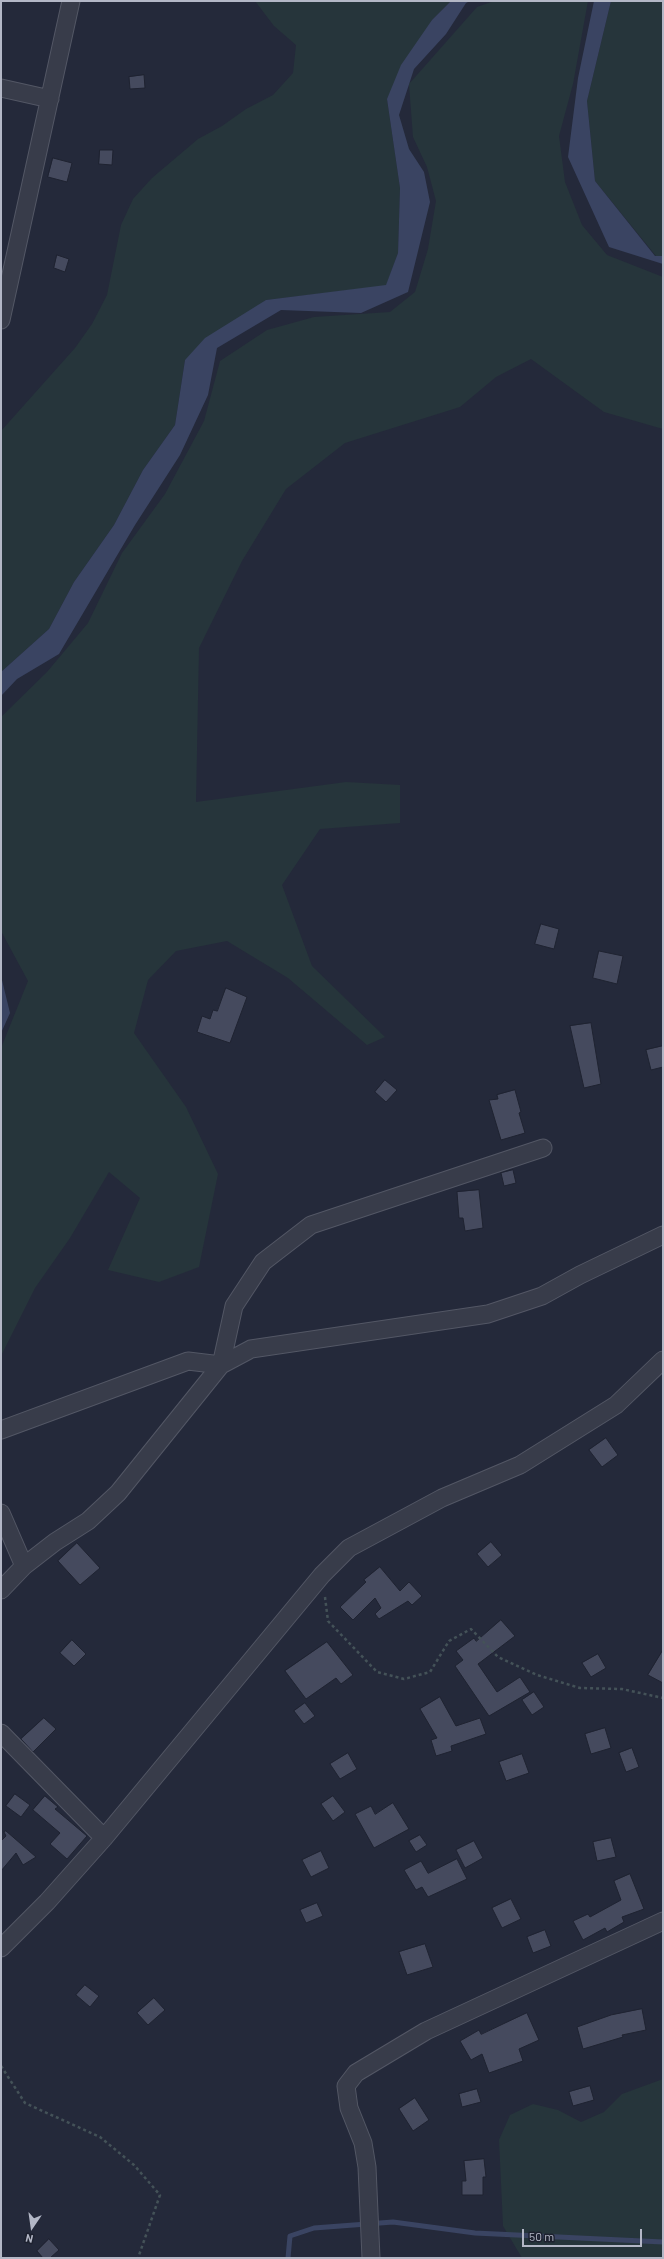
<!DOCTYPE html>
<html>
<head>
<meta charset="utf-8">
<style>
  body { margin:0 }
  #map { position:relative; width:664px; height:2259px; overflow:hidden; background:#24293a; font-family:Barlow,sans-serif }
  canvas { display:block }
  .frame { position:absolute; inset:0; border:2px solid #b3b7c6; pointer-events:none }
  .north { position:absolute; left:12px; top:2207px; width:40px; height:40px; -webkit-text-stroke:3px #1d212f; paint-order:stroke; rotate:193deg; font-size:11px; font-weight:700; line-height:16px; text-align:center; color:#b3b7c6 }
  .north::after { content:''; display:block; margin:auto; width:14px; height:18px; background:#b3b7c6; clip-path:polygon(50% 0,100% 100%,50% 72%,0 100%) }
  .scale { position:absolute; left:522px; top:2229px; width:120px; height:18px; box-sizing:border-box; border:2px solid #b3b7c6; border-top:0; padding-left:5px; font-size:12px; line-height:14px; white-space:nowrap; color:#b3b7c6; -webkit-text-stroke:3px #1d212f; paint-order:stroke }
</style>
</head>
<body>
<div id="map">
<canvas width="664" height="2259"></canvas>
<div class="frame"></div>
<div class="north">N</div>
<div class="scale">50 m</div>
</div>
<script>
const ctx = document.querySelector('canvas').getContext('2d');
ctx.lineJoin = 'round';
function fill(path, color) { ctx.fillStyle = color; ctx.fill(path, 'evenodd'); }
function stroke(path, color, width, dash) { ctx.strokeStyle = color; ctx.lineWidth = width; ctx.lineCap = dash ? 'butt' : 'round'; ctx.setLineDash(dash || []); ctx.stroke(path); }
fill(new Path2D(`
  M 255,1 L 451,1 L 432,20 L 387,99 L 400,188 L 398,253 L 386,286 L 266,300 L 185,360 L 175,425 L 143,470 L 114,525 L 74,582 L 49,629 L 1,672 L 1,431 L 75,348 L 92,324 L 107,295 L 121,225 L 133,199 L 152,178 L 198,139 L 222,126 L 246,109 L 273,95 L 293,73 L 296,45 L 274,26 Z
  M 494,1 L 588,1 L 573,84 L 559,136 L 565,182 L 582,225 L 607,255 L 663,277 L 663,429 L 604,412 L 531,359 L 496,377 L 460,407 L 345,443 L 286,489 L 242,561 L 199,648 L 196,802 L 346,782 L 400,785 L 400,823 L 320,829 L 282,885 L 312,966 L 385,1037 L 367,1045 L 288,978 L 227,941 L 176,951 L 148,980 L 134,1033 L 186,1107 L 218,1174 L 199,1267 L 159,1282 L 108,1270 L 140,1198 L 109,1172 L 70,1238 L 35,1288 L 1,1356 L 1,1048 L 28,981 L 1,931 L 1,717 L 47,672 L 88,623 L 122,553 L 165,494 L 204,421 L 220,361 L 267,330 L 314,317 L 390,312 L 415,292 L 428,249 L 436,201 L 427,167 L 413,137 L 409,84 L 477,7 Z
  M 611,1 L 663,1 L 663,256 L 656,256 L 595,181 L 587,101 Z
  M 663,2079 L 663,2258 L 522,2258 L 503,2226 L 499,2140 L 510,2115 L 533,2104 L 558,2110 L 581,2122 L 604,2112 L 622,2094 Z`), '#26353b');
fill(new Path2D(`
  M 451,1 L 470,1 L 466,3 L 446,34 L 414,69 L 399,115 L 409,149 L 424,172 L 430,202 L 408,292 L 361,313 L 281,310 L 217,348 L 208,395 L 180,455 L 135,525 L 59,654 L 17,679 L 1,696 L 1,672 L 49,629 L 74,582 L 114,525 L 143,470 L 175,425 L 185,360 L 205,338 L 266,300 L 386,285 L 398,253 L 400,188 L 387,99 L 401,65 L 432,20 Z
  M 594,1 L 611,1 L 587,101 L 595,181 L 655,256 L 663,256 L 663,264 L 609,247 L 568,157 L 578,78 Z
  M 1,976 L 10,1013 L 1,1033 Z`), '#3a4462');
stroke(new Path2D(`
  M 288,2258 L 290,2236 L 314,2228 L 393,2222 L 475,2233 L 663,2242`), '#3a4462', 5);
const building = new Path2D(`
  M 144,75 L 145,88 L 130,89 L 129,77 Z
  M 100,150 L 113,150 L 112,165 L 99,164 Z
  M 53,158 L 72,163 L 67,182 L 48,177 Z
  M 57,255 L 69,259 L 65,272 L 54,268 Z
  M 541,924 L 559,929 L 554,949 L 535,944 Z
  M 599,951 L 623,956 L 617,984 L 593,978 Z
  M 226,988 L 247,997 L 230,1043 L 197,1032 L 202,1016 L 210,1019 L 213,1010 L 217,1011 Z
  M 591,1023 L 601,1084 L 584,1088 L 570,1026 Z
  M 663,1046 L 663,1067 L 651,1070 L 646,1050 Z
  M 385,1080 L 397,1090 L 386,1102 L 375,1092 Z
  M 515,1090 L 521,1112 L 519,1113 L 525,1133 L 501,1140 L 489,1100 L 498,1099 L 497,1095 Z
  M 513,1170 L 516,1183 L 504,1186 L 501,1173 Z
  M 479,1190 L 483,1228 L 465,1231 L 463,1218 L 459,1218 L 457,1192 Z
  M 606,1438 L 618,1455 L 602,1467 L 589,1450 Z
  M 491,1542 L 502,1555 L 488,1567 L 477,1554 Z
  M 77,1543 L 100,1568 L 80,1585 L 58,1561 Z
  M 380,1567 L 400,1591 L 409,1582 L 422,1596 L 412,1605 L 408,1601 L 379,1619 L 375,1614 L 381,1608 L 375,1598 L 353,1620 L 340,1607 L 366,1582 L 364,1580 Z
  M 501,1620 L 515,1636 L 478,1664 L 497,1692 L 520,1677 L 530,1692 L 489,1716 L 455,1666 L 463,1660 L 456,1651 L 474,1638 L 476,1641 Z
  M 72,1640 L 86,1654 L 74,1666 L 60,1653 Z
  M 327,1642 L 353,1675 L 341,1684 L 336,1678 L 306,1699 L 285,1671 Z
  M 663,1650 L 663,1683 L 648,1675 Z
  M 598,1654 L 606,1668 L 591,1677 L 582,1663 Z
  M 534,1692 L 544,1707 L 532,1715 L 522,1700 Z
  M 440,1697 L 456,1726 L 480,1718 L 486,1734 L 451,1746 L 452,1751 L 436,1756 L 431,1740 L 437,1738 L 420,1709 Z
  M 305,1703 L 315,1716 L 304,1724 L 294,1711 Z
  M 44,1718 L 56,1729 L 33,1752 L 21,1739 Z
  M 605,1728 L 611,1748 L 591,1754 L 585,1734 Z
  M 632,1748 L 639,1767 L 626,1772 L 619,1753 Z
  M 348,1753 L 357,1769 L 340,1779 L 330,1764 Z
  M 522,1754 L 529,1773 L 506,1781 L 499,1762 Z
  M 15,1794 L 30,1805 L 21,1817 L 6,1806 Z
  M 45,1796 L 58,1807 L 55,1809 L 87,1836 L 67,1859 L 50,1844 L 60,1833 L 33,1810 Z
  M 333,1796 L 345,1812 L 333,1821 L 321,1804 Z
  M 393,1803 L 409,1829 L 374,1848 L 355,1814 L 371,1806 L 375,1814 Z
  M 6,1831 L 36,1857 L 23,1865 L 16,1853 L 1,1871 L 1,1841 L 6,1836 L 4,1832 Z
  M 420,1835 L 427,1845 L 416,1852 L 409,1841 Z
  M 611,1838 L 616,1857 L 597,1861 L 593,1842 Z
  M 474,1841 L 483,1858 L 465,1868 L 456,1850 Z
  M 321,1851 L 329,1868 L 311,1877 L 302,1860 Z
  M 457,1859 L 467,1879 L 428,1897 L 422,1887 L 416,1890 L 404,1870 L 421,1861 L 428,1873 Z
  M 630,1874 L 644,1909 L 622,1917 L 624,1922 L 607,1932 L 605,1928 L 583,1940 L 573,1921 L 588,1914 L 590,1917 L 621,1900 L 614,1881 Z
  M 511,1899 L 521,1919 L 502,1928 L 492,1908 Z
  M 317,1903 L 323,1916 L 306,1923 L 300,1910 Z
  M 545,1930 L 551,1946 L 533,1953 L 527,1937 Z
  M 425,1944 L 433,1967 L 407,1975 L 399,1952 Z
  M 85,1985 L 99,1996 L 90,2007 L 76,1995 Z
  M 154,1998 L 165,2010 L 148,2025 L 137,2013 Z
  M 642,2009 L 646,2030 L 622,2035 L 623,2037 L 583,2049 L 577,2027 L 611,2015 Z
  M 527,2013 L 539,2040 L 519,2049 L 523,2061 L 489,2073 L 482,2054 L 471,2060 L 460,2041 L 479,2030 L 481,2034 Z
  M 590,2086 L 594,2100 L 573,2106 L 569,2092 Z
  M 477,2089 L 481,2102 L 462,2107 L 459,2094 Z
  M 415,2098 L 429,2120 L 413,2131 L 399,2109 Z
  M 484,2159 L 486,2177 L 483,2177 L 483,2195 L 462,2195 L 462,2181 L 466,2181 L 464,2161 Z
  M 49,2239 L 59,2250 L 50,2258 L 43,2258 L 37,2251 Z`);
fill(building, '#454a5e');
stroke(building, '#1f2331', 1);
const minor = new Path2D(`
  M 1,88 L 50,99
  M 1,320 L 71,1
  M 1,1430 L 188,1361 L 221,1365 L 234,1306 L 263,1262 L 311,1225 L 543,1148
  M 1,1513 L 24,1566
  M 1,1590 L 24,1566 L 55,1542 L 88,1521 L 118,1493 L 221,1365 L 251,1349 L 488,1314 L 542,1296 L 580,1275 L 663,1235
  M 1,1733 L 104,1838
  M 1,1948 L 47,1902 L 104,1838 L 322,1575 L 349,1548 L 442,1498 L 520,1465 L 616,1405 L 663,1360
  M 371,2258 L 367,2167 L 363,2143 L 349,2108 L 346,2086 L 356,2073 L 426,2031 L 663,1921`);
stroke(minor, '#535765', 19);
stroke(new Path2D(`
  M 325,1597 L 328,1621 L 377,1672 L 404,1679 L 430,1672 L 449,1641 L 471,1629 L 498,1657 L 537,1675 L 580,1688 L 622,1689 L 663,1698
  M 1,2066 L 25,2103 L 100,2137 L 134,2165 L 160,2195 L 138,2258`), '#445258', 2.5, [3, 3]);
stroke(minor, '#383c4a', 17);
</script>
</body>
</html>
